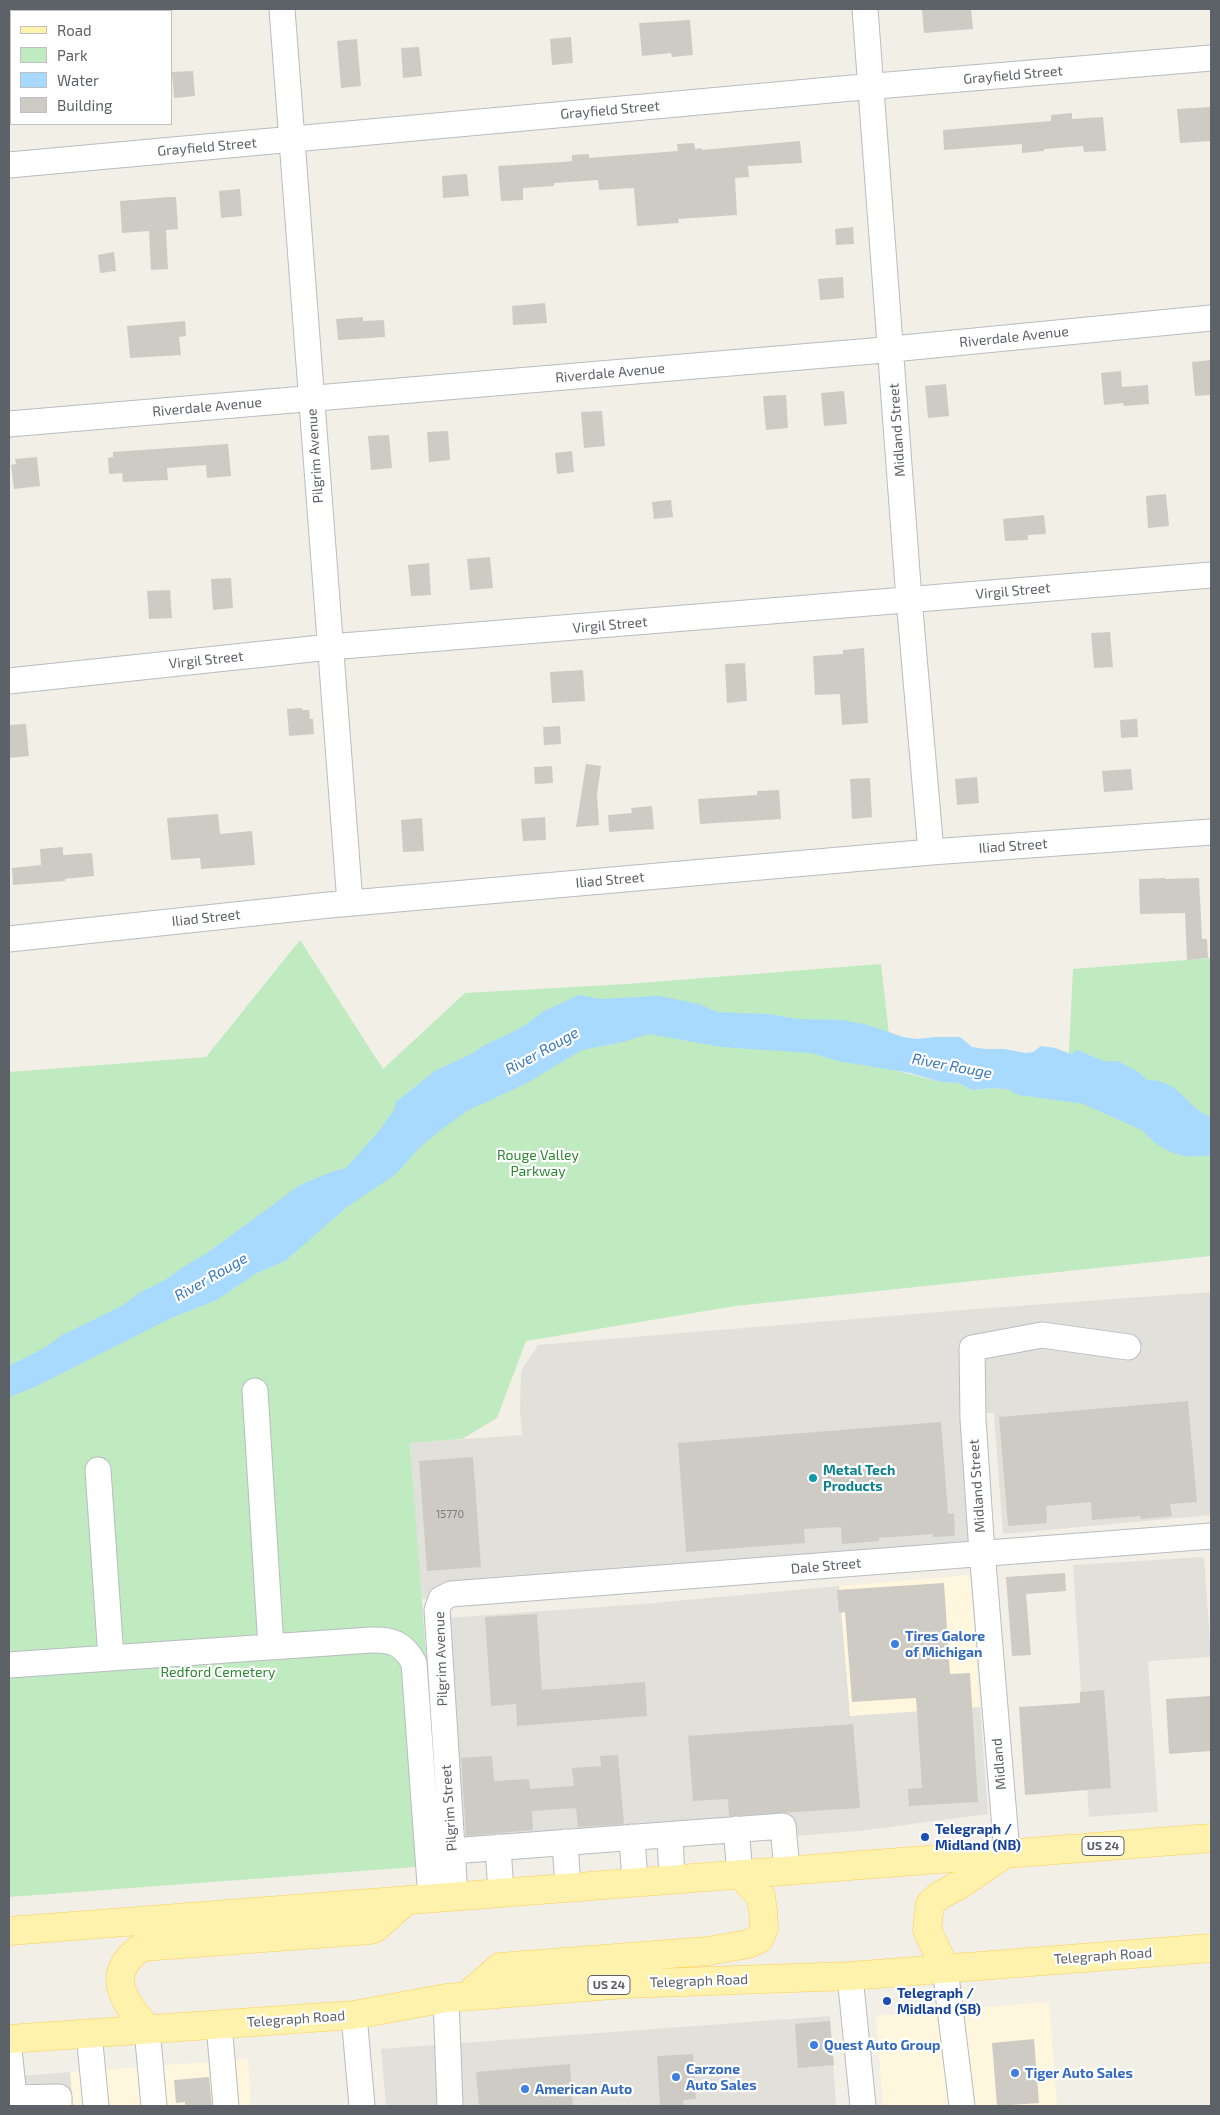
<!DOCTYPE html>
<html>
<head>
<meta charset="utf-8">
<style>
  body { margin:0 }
  #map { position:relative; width:1220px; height:2115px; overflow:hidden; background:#f1efe6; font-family:"Exo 2",sans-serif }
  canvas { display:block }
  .frame { position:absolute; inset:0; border:10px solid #5d6268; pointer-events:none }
  .legend { position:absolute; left:10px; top:10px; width:162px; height:115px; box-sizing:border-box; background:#fff; border:1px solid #bec0c3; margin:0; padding:6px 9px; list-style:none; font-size:15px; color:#5d6268 }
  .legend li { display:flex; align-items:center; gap:10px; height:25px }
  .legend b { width:25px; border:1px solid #bec0c3 }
</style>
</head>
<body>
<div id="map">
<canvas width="1220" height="2115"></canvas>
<div class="frame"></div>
<ul class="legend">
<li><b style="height:6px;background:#fff2ad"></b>Road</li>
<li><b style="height:14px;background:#c0ebc0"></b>Park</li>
<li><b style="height:14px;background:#a8d9ff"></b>Water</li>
<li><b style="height:14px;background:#cecbc5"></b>Building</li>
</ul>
</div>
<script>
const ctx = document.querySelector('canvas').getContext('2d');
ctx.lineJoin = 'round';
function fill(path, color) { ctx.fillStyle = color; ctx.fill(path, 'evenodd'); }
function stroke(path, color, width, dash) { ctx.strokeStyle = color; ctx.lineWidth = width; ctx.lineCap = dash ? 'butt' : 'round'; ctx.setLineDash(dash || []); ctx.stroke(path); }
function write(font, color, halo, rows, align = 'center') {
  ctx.font = font + ' "Exo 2",sans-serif'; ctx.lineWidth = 4.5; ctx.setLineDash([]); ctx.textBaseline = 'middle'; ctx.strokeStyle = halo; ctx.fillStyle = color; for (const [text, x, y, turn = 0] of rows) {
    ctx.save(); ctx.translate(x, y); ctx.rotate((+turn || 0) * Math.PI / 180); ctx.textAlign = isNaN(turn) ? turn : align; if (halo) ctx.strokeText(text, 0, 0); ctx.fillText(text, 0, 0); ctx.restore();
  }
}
fill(new Path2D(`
  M 970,1575 L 980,1707 L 850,1717 L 839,1586 Z
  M 1049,2002 L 1057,2106 L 883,2106 L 876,2016 Z
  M 248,2059 L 251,2106 L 73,2106 L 70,2072 Z`), '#fff7dd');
fill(new Path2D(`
  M 1211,1292 L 1211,1515 L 1003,1534 L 994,1413 L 971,1413 L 979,1551 L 421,1599 L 410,1443 L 522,1435 L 520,1412 L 521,1371 L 538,1345 L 962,1310 Z
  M 1204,1557 L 1211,1657 L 1148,1661 L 1158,1812 L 1089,1817 L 1073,1565 Z
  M 839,1586 L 850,1716 L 980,1707 L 988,1814 L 859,1831 L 463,1861 L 446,1618 L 643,1604 Z
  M 830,2016 L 836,2106 L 386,2106 L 381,2049 Z
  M 70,2072 L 73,2106 L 9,2106 L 9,2077 Z`), '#e2e0da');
fill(new Path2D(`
  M 300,940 L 383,1069 L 465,993 L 627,984 L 881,964 L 893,1070 L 941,1082 L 958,1083 L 972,1090 L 997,1088 L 1032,1093 L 1067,1090 L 1073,969 L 1211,958 L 1211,1256 L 735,1306 L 526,1341 L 497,1418 L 462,1439 L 410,1443 L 442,1865 L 9,1897 L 9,1072 L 206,1057 Z`), '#c0ebc0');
fill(new Path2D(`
  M 579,995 L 601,999 L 659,996 L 699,1004 L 717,1012 L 768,1014 L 798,1019 L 842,1020 L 868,1025 L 903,1037 L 917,1039 L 935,1037 L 960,1037 L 972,1047 L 985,1049 L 1004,1049 L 1026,1053 L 1033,1052 L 1041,1046 L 1055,1048 L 1071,1054 L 1077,1050 L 1104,1061 L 1118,1061 L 1140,1073 L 1147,1080 C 1182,1080 1186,1109 1211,1117 L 1211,1151 L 1196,1150 L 1161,1136 L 1154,1129 L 1140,1104 L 1123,1094 L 1088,1082 L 1070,1084 L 1032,1093 L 997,1088 L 972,1090 L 958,1083 L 941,1082 L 910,1073 L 838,1061 L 811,1053 L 721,1047 L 649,1034 L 623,1042 L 582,1050 L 527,1083 L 467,1111 L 443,1128 L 418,1149 L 396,1174 L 347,1207 L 285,1261 L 255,1274 L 217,1300 L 171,1318 L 35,1387 L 9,1397 L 9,1366 L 46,1347 L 62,1335 L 122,1306 L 139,1293 L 165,1280 L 183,1267 L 207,1253 L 300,1185 L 331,1172 L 346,1168 L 379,1131 L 394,1110 L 396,1102 L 435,1071 L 471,1054 L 486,1044 L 505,1036 L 527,1024 L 542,1012 Z`), '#a8d9ff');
stroke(new Path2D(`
  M 1023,1078 L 1088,1087 L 1151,1115 L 1167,1130 L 1178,1136 L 1188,1139 L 1211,1138`), '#a8d9ff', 35);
fill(new Path2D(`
  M 922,9 L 971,9 L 973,29 L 924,33 Z
  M 690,20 L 693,55 L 672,57 L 671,53 L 642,56 L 639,23 Z
  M 571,37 L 573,63 L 552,65 L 550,39 Z
  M 357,39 L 361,86 L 341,88 L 337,41 Z
  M 419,47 L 422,76 L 403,78 L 401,48 Z
  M 193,71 L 195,96 L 174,98 L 172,72 Z
  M 1211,107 L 1211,141 L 1180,143 L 1177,109 Z
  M 1072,113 L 1072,119 L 1103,117 L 1106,151 L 1084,152 L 1083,146 L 1044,149 L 1044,151 L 1022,153 L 1022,144 L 944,150 L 943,130 L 1051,121 L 1051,115 Z
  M 800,141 L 802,163 L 748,166 L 749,177 L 735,178 L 737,215 L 678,219 L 679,223 L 637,226 L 634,188 L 599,190 L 598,180 L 554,183 L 554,186 L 523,188 L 523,200 L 501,201 L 498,166 L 563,162 L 572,161 L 572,155 L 589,154 L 589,158 L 678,151 L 677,144 L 694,143 L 695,149 L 702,148 L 702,150 Z
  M 467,174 L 469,196 L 443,198 L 442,176 Z
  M 240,189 L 242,216 L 221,218 L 219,191 Z
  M 169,197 L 176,197 L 178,229 L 166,230 L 168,269 L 151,270 L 149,231 L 122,233 L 120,201 Z
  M 853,227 L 854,244 L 836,245 L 835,229 Z
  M 114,252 L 116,271 L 100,273 L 98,255 Z
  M 843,277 L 844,298 L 820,300 L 818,279 Z
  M 545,303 L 547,323 L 513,325 L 512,306 Z
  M 363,317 L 363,321 L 384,320 L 385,337 L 338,340 L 336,319 Z
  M 185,321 L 186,336 L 179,337 L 181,355 L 130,358 L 127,326 Z
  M 1211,360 L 1211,395 L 1195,396 L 1192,362 Z
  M 1121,371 L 1122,387 L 1148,385 L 1149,404 L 1124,406 L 1123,403 L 1104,405 L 1101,373 Z
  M 946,384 L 949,416 L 928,418 L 925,386 Z
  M 844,391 L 847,424 L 824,426 L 821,393 Z
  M 786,395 L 788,428 L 766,430 L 763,396 Z
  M 602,411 L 605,446 L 584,448 L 581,412 Z
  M 448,431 L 450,460 L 429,462 L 427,432 Z
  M 389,435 L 392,468 L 371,470 L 368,436 Z
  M 228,444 L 231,476 L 207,478 L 206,465 L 167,468 L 168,480 L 123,482 L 122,473 L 109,474 L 108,458 L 113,457 L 113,452 Z
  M 572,451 L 574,472 L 557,474 L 555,453 Z
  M 37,457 L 40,486 L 14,489 L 11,465 L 16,464 L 15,459 Z
  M 1166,494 L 1169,526 L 1148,528 L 1146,496 Z
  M 671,500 L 673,517 L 654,519 L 652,502 Z
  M 1044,515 L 1046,534 L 1028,535 L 1028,540 L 1005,541 L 1003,519 Z
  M 490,557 L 493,588 L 470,590 L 467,559 Z
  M 429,563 L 431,595 L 411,596 L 408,565 Z
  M 231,578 L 233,608 L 213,610 L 211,579 Z
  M 170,590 L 172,618 L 149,619 L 147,591 Z
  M 1110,632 L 1113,667 L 1094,668 L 1091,633 Z
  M 864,648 L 868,723 L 842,725 L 840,694 L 815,695 L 813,656 L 843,654 L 843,650 Z
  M 745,663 L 747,701 L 727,703 L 725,664 Z
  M 583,670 L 585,701 L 552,703 L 550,672 Z
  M 302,708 L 302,710 L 309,710 L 310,719 L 313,719 L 314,734 L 289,736 L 287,709 Z
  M 1137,719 L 1138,737 L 1121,738 L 1120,720 Z
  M 26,724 L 29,756 L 9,758 L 9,725 Z
  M 560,726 L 561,744 L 544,745 L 543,727 Z
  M 586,764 L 601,766 L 597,794 L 599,825 L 576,827 Z
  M 552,766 L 553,783 L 535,784 L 534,767 Z
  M 1131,769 L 1133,790 L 1104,792 L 1102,771 Z
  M 977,777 L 979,803 L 957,805 L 955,779 Z
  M 870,778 L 872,817 L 852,819 L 850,779 Z
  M 779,790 L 781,819 L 700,824 L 698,799 L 757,795 L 757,791 Z
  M 652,806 L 654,829 L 609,832 L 608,815 L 632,813 L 631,808 Z
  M 218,814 L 220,834 L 252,831 L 255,865 L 201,869 L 200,858 L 171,860 L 167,818 Z
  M 545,817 L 546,840 L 523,841 L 521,819 Z
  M 422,818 L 424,851 L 403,852 L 401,820 Z
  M 63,847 L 63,855 L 92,853 L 94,876 L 65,879 L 65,881 L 13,885 L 12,868 L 41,865 L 40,849 Z
  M 1165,878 L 1165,879 L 1199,878 L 1202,939 L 1207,939 L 1208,958 L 1187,960 L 1185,913 L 1140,914 L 1139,879 Z
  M 1188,1401 L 1197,1502 L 1170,1504 L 1172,1516 L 1141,1519 L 1140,1516 L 1092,1520 L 1091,1502 L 1046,1506 L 1047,1523 L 1008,1526 L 999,1417 Z
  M 941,1422 L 948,1514 L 954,1513 L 955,1536 L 933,1537 L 933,1534 L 879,1538 L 879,1541 L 842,1544 L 841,1527 L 804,1529 L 805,1543 L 686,1552 L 678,1443 Z
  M 473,1457 L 481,1567 L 427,1571 L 419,1461 Z
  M 1065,1573 L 1066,1591 L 1026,1594 L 1031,1655 L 1012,1656 L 1006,1577 Z
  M 944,1583 L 950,1674 L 970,1673 L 978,1802 L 909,1806 L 908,1789 L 922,1788 L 916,1698 L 852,1702 L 845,1612 L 839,1613 L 837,1590 Z
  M 537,1614 L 542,1690 L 645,1682 L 647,1716 L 517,1726 L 516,1704 L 491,1706 L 485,1617 Z
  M 1104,1690 L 1111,1788 L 1025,1795 L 1019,1707 L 1080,1703 L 1080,1692 Z
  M 1211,1696 L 1211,1751 L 1169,1754 L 1166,1699 Z
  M 853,1724 L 860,1808 L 729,1816 L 728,1799 L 693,1801 L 688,1736 Z
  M 618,1755 L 624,1824 L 578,1827 L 576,1808 L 532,1811 L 533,1830 L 466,1836 L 461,1758 L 492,1756 L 494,1781 L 529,1779 L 530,1789 L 574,1786 L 572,1768 L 601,1766 L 600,1756 Z
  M 830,2021 L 834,2065 L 798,2068 L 795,2024 Z
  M 1034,2039 L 1039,2103 L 997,2106 L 992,2043 Z
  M 693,2054 L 696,2099 L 683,2100 L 684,2106 L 660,2106 L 657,2056 Z
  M 570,2064 L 573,2106 L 479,2106 L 476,2072 Z
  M 209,2077 L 212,2106 L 185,2106 L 185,2102 L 176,2103 L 174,2080 Z`), '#cecbc5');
const minor = new Path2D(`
  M 282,9 L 350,903
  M 865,9 L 909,599 L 931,852
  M 9,165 L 852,88 L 1211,58
  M 9,424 L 872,351 L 1211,318
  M 9,681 L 330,647 L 1211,575
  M 9,939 L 329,905 L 931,852 L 1211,832
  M 255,1391 L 271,1647
  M 98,1470 L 111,1658
  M 9,1665 L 371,1640 C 392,1639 404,1644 414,1663 L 431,1898
  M 736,1829 L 740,1874
  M 670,1835 L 672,1879
  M 632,1837 L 635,1882
  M 565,1842 L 568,1887
  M 498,1847 L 501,1892
  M 452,1851 L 783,1826 L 787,1870
  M 1007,1853 L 981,1538 L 973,1419 L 972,1348 L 1042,1335 L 1128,1347
  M 455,1896 L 438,1625 L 437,1610 L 441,1599 L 451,1594 L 1211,1536
  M 945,1968 L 962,2106
  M 850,1976 L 863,2106
  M 446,1998 L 450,2106
  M 354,2015 L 362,2106
  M 219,2024 L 226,2106
  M 147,2029 L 154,2106
  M 89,2033 L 96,2106
  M 9,2049 L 14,2097 L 9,2106
  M 9,2098 L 59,2097 L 59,2106`);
const major = new Path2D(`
  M 9,1931 L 1211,1838
  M 945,1968 L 927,1930 L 930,1904 L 940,1895 L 958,1886 L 1006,1853
  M 467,1996 L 500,1967 L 708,1951 L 748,1944 L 759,1939 L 764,1928 L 763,1911 L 761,1897 L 740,1874
  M 147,2029 C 124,2000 103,1975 142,1947 L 370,1930 L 374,1929 L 407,1900
  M 9,2039 L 354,2015 L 446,1998 L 625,1984 L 850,1976 L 1211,1948`);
stroke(minor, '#b8bcc1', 27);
stroke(major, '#ffce51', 29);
stroke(minor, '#fff', 25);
stroke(major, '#fff2ad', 28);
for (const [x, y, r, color] of [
  [813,1478,5,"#0f9aa8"],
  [895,1644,5,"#3f7fe0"],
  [925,1837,5,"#1a4fb4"],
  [887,2001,5,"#1a4fb4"],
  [814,2045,5,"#3f7fe0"],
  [1015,2073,5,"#3f7fe0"],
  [676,2077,5,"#3f7fe0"],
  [525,2089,5,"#3f7fe0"]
]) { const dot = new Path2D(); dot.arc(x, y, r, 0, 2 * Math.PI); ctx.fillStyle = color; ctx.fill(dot); stroke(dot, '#fff', 2); }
write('11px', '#797c7f', null, [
  ["15770",450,1514]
]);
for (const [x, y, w] of [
  [1103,1846,42],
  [609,1985,42]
]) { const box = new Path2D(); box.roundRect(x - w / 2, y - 9.5, w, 19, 4); ctx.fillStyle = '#fff'; ctx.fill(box); stroke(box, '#5d6268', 1); }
write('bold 12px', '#5d6268', null, [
  ["US 24",1103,1846],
  ["US 24",609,1985]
]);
write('14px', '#5d6268', '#fff', [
  ["Grayfield Street",1013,75,-5],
  ["Grayfield Street",610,110,-5],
  ["Grayfield Street",207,147,-5],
  ["Riverdale Avenue",1014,337,-6],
  ["Riverdale Avenue",610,373,-5],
  ["Riverdale Avenue",207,407,-5],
  ["Midland Street",897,430,-94],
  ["Pilgrim Avenue",315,456,-94],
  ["Virgil Street",1013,591,-5],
  ["Virgil Street",610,625,-5],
  ["Virgil Street",206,660,-6],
  ["Iliad Street",1013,846,-4],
  ["Iliad Street",610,880,-5],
  ["Iliad Street",206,918,-6],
  ["Midland Street",977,1486,-94],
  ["Dale Street",826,1566,-5],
  ["Pilgrim Avenue",441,1659,-92],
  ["Midland",999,1764,-95],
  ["Pilgrim Street",449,1808,-94],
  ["Telegraph Road",1103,1956,-4],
  ["Telegraph Road",699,1981,-2],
  ["Telegraph Road",296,2019,-4]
]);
write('14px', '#2d8730', '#fff', [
  ["Rouge Valley",538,1155],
  ["Parkway",538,1171],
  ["Redford Cemetery",218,1672]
]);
write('bold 14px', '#0d838f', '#fff', [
  ["Metal Tech",823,1470],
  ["Products",823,1486]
], 'left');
write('bold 14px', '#366cbe', '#fff', [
  ["Tires Galore",905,1636],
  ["of Michigan",905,1652],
  ["Quest Auto Group",824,2045],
  ["Carzone",686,2069],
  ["Auto Sales",686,2085],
  ["Tiger Auto Sales",1025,2073],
  ["American Auto",535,2089]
], 'left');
write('bold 14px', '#164399', '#fff', [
  ["Telegraph /",935,1829],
  ["Midland (NB)",935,1845],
  ["Telegraph /",897,1993],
  ["Midland (SB)",897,2009]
], 'left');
write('italic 15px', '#3978bd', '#fff', [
  ["River Rouge",542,1051,-29],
  ["River Rouge",952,1066,11],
  ["River Rouge",211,1277,-30]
]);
</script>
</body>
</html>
